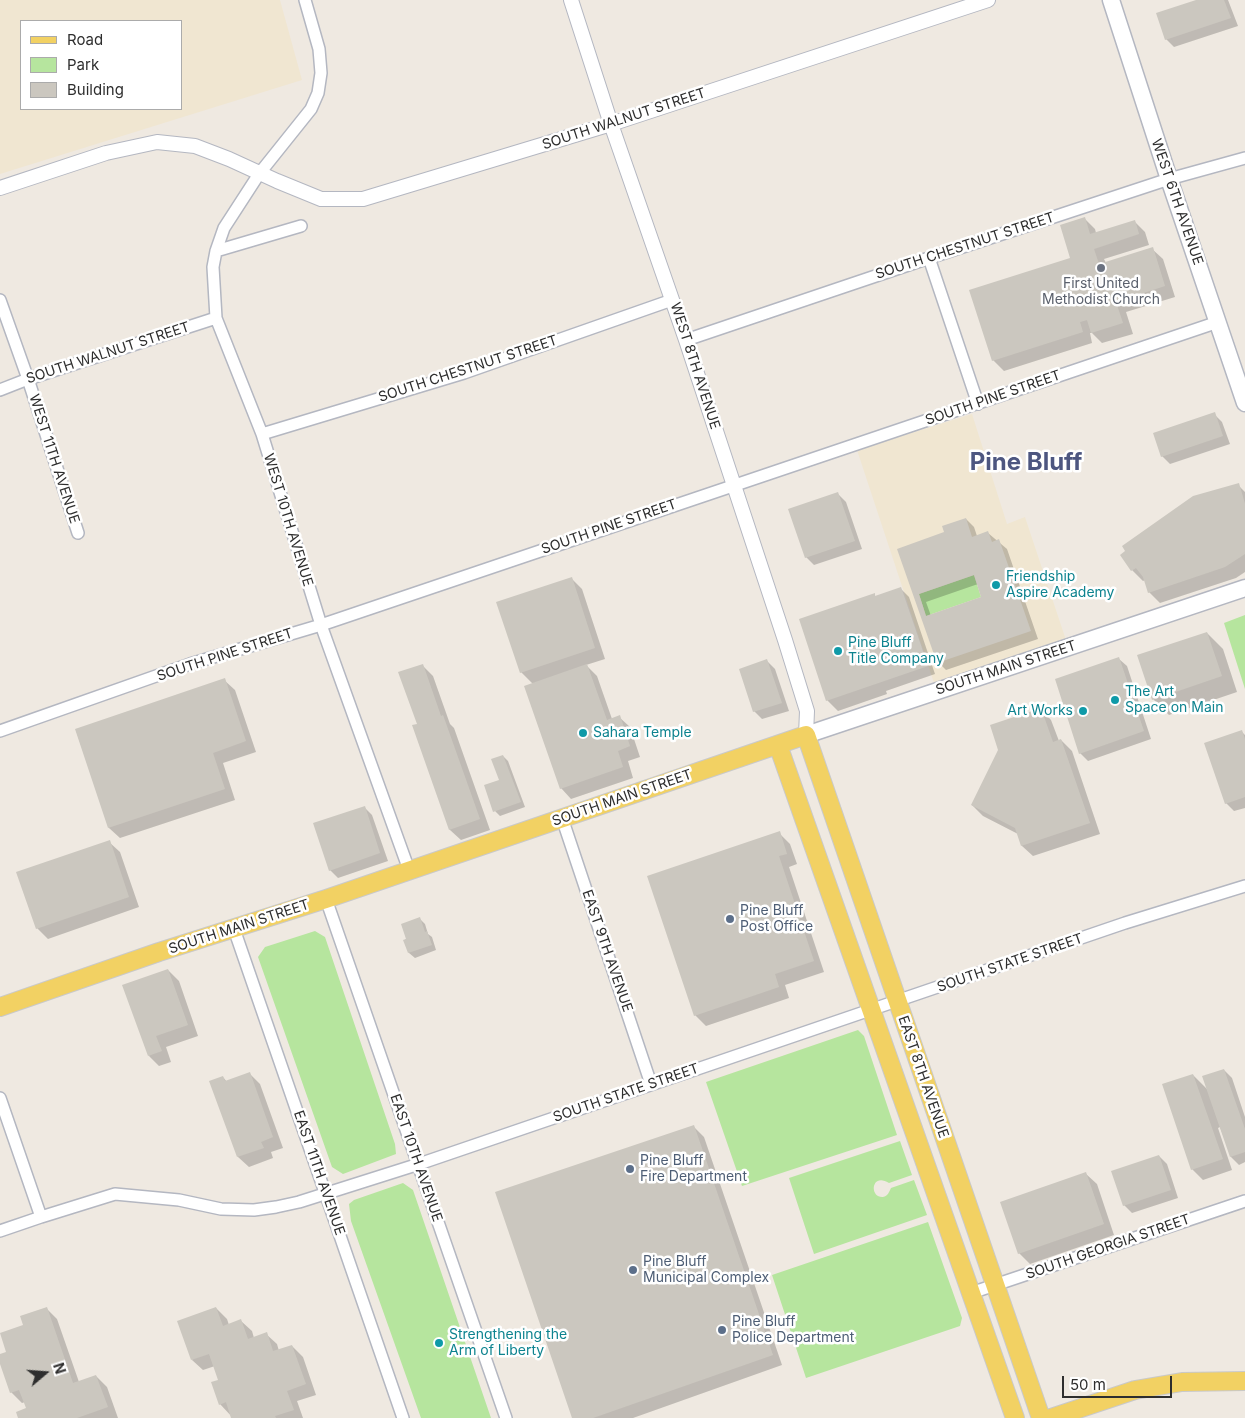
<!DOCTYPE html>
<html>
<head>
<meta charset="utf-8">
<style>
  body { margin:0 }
  #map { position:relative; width:1245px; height:1418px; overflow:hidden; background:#efe9e1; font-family:Inter,sans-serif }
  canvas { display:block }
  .legend { position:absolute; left:20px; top:20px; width:162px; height:90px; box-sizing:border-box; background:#fff; border:1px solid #ababab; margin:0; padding:6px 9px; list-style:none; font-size:15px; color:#2e2e2e }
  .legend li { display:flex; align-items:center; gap:10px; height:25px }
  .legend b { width:25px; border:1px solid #ababab }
  .north { position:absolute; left:20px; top:1348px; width:50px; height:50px; -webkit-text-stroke:4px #fff; paint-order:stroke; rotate:72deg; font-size:14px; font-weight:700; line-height:20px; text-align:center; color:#2e2e2e }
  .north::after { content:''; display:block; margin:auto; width:18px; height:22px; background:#2e2e2e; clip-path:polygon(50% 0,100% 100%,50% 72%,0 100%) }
  .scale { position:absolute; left:1062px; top:1376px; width:110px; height:22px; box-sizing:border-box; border:2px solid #2e2e2e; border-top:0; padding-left:6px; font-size:15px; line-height:18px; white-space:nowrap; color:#2e2e2e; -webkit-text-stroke:4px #fff; paint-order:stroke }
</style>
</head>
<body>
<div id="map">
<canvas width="1245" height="1418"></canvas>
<ul class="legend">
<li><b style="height:6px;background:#f2d163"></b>Road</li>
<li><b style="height:14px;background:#b6e59e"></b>Park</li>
<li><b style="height:14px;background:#cbc7bf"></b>Building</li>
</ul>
<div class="north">N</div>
<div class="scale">50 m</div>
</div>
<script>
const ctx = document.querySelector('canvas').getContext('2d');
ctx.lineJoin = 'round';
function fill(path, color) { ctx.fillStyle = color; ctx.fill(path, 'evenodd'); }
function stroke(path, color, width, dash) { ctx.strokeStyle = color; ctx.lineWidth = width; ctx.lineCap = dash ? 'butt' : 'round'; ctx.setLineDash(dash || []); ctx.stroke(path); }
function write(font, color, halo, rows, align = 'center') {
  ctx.font = font + ' Inter,sans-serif'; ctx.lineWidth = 5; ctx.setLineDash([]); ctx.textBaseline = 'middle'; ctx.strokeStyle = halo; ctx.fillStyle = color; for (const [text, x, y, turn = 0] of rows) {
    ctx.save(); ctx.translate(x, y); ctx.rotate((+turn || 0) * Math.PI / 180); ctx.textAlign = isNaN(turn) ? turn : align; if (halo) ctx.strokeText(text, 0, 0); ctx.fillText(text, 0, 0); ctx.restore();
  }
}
fill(new Path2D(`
  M 0,0 L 280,0 L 302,80 L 0,174 ZM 181,21 L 181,109 L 21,109 L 21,21 Z
  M 972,414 L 1007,524 L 1025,517 L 1067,643 L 935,686 L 857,450 Z`), '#f0e6d1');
fill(new Path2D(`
  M 974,575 L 981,597 L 926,616 L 919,594 Z
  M 1245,615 L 1245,689 L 1224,623 Z
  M 315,931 L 325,937 L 395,1144 L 396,1154 L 343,1174 L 332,1167 L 258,957 L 265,947 Z
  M 858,1030 L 864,1036 L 897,1135 L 742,1186 L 706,1082 Z
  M 900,1141 L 912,1175 L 889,1183 C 871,1172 869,1198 883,1197 C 888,1196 889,1192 891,1188 L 914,1180 L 927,1215 L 814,1254 L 789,1178 Z
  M 403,1183 L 413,1190 L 491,1418 L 421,1418 L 351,1221 L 349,1204 L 354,1200 Z
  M 928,1222 L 962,1318 L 960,1326 L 806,1378 L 772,1275 Z`), '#b6e59e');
fill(new Path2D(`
  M 1200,0 L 1228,0 L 1238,26 L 1174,47 L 1166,39 Z
  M 1084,218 L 1095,229 L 1096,233 L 1134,221 L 1145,232 L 1149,245 L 1104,259 L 1106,263 L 1152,249 L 1163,259 L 1175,297 L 1126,312 L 1133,334 L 1102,343 L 1092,333 L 1090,333 L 1092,343 L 1004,371 L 993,360 L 1072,259 Z
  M 1214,414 L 1222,422 L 1230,444 L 1170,464 L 1162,456 Z
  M 1238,485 L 1245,492 L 1245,572 L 1236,578 L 1160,603 L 1149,592 L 1145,580 L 1143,581 L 1132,570 L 1121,555 Z
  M 838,494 L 846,502 L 862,549 L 814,565 L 806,557 Z
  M 966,519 L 974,527 L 977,536 L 988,533 L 1007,549 L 1038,639 L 946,670 L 938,662 L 899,549 L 946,533 ZM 978,584 L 983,598 L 931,616 L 926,602 Z
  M 572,579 L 582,589 L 605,659 L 586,665 L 597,676 L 612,719 L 619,717 L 630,727 L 640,757 L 628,761 L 633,778 L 571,799 L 561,788 L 533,684 L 521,672 Z
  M 901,589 L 909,597 L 935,674 L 886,691 L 887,694 L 838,711 L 827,700 L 874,595 L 877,597 Z
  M 1207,633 L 1223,649 L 1237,692 L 1169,715 L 1153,699 Z
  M 1119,659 L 1127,666 L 1151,739 L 1088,761 L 1080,753 Z
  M 767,661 L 775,669 L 789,711 L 762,719 L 754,711 Z
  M 422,665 L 433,676 L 450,724 L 454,728 L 490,830 L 461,840 L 450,830 L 414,726 L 418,725 Z
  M 224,680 L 235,690 L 256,752 L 223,763 L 235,800 L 120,838 L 109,828 L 76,730 Z
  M 1041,709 L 1051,720 L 1059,741 L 1061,740 L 1072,751 L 1100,834 L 1033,856 L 1022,846 L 1018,834 L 983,816 L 972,805 Z
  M 1242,732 L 1245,735 L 1245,808 L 1234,811 L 1226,803 Z
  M 503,756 L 508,761 L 525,807 L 500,816 L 495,811 L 500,781 Z
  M 364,807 L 372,815 L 388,861 L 338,878 L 330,870 Z
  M 779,833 L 790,844 L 797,864 L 789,867 L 824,972 L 785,985 L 789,998 L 706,1026 L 695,1015 Z
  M 109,842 L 120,852 L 139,907 L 48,939 L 37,928 Z
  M 420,919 L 425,924 L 428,934 L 432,937 L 436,950 L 415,958 L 409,953 L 405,940 Z
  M 168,970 L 179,981 L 198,1036 L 166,1047 L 171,1062 L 159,1066 L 149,1056 Z
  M 1224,1070 L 1232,1078 L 1245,1117 L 1245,1162 L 1239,1165 L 1231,1157 L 1220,1127 L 1218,1128 L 1232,1170 L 1203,1180 L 1192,1169 L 1193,1075 L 1208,1090 Z
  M 250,1074 L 260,1084 L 283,1148 L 271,1152 L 273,1158 L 249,1167 L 238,1157 L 223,1077 L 227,1082 Z
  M 693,1126 L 704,1137 L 782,1365 L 633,1418 L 574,1418 Z
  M 1159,1156 L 1167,1164 L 1178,1198 L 1132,1213 L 1124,1205 Z
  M 1086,1174 L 1097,1184 L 1114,1235 L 1030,1264 L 1019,1253 Z
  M 46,1308 L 57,1319 L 79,1382 L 96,1376 L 107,1387 L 118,1418 L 20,1418 L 27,1409 L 25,1402 L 22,1403 L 11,1392 L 0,1360 L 0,1356 L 8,1353 L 25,1326 Z
  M 216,1308 L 227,1319 L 229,1325 L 241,1321 L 252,1331 L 254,1338 L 266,1334 L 277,1344 L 279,1351 L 292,1346 L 303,1357 L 316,1395 L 297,1401 L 303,1418 L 233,1418 L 220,1404 L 220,1381 L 215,1366 L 203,1370 L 192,1360 Z`), '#0003');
fill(new Path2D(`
  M 1196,0 L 1224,0 L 1231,18 L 1165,40 L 1156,13 Z
  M 1085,217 L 1090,234 L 1135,220 L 1139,234 L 1094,249 L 1099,264 L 1153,247 L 1165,286 L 1116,302 L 1123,323 L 1091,333 L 1087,320 L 1080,322 L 1083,332 L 992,361 L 969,290 L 1070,258 L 1060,225 Z
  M 1215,412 L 1223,436 L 1161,457 L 1153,433 Z
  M 1239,483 L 1245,504 L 1245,554 L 1225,567 L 1148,593 L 1143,577 L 1136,568 L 1131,571 L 1120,555 L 1125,551 L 1122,546 L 1193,496 Z
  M 838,492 L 855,541 L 805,558 L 788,509 Z
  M 966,518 L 972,537 L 988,531 L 992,542 L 999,539 L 1031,631 L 937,663 L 897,549 L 944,532 L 942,526 ZM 974,575 L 981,597 L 926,616 L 919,594 Z
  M 572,577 L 595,648 L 520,673 L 496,602 Z
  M 901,587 L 928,666 L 826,701 L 799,619 L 875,593 L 875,596 Z
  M 1207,632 L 1222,676 L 1152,700 L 1137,655 Z
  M 1119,657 L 1144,731 L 1079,754 L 1055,679 Z
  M 767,659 L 782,703 L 753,712 L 739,669 Z
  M 423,664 L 441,716 L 443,715 L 480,819 L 449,830 L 412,725 L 417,724 L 398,672 Z
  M 587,664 L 607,720 L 620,715 L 630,746 L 618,751 L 623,767 L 560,789 L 524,686 Z
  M 225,678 L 246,741 L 213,753 L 225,789 L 108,828 L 75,729 Z
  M 1041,708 L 1053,742 L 1061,739 L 1090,823 L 1021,846 L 1015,828 L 971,805 L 998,750 L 990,725 Z
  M 1242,730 L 1245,739 L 1245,797 L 1225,804 L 1204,743 Z
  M 503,755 L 521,802 L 493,812 L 484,785 L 499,780 L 491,759 Z
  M 365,806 L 380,853 L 329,871 L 313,823 Z
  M 780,831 L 787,854 L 779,856 L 814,961 L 775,974 L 779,987 L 694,1016 L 647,876 Z
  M 110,840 L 129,897 L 36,929 L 16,872 Z
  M 420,917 L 425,932 L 427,931 L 432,945 L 408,953 L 403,940 L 406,939 L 401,924 Z
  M 168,969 L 188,1025 L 156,1036 L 162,1051 L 148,1056 L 122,985 Z
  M 1224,1069 L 1245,1129 L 1245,1152 L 1230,1157 L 1202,1076 Z
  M 250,1072 L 273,1137 L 261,1142 L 264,1148 L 237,1157 L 209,1081 L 223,1076 L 225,1081 Z
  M 1193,1074 L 1223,1159 L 1191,1170 L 1162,1084 Z
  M 694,1125 L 773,1355 L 593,1418 L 572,1418 L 495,1192 Z
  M 1159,1155 L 1171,1190 L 1123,1206 L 1111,1171 Z
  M 1086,1172 L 1104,1224 L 1018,1254 L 1000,1202 Z
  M 47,1307 L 73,1383 L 96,1375 L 108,1407 L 77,1418 L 18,1418 L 16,1412 L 26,1408 L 19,1390 L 10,1393 L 0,1364 L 0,1354 L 6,1352 L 0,1333 L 23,1325 L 20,1316 Z
  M 216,1307 L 223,1326 L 241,1319 L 248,1339 L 267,1332 L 273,1351 L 292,1345 L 306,1384 L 287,1391 L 294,1410 L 275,1416 L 276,1418 L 231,1418 L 226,1402 L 219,1405 L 211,1382 L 218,1380 L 209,1354 L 191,1360 L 177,1321 Z`), '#cbc7bf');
const minor = new Path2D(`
  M 305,0 L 319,49 L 321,73 L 318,93 L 311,109 L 259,174 L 224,228 L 216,251 L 213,267 L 216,318 L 262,434 L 321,625 L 409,870
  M 216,251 L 301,226
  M 929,258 L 978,404
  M 0,300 L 28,379 L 78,533
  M 686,340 L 929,258 L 1169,179 L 1245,158
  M 0,390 L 28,379 L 216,318
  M 262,434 L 464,373 L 672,300
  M 0,731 L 190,664 L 321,625 L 1218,322
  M 562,818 L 651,1084
  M 326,899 L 506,1418
  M 234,929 L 403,1418
  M 0,1098 L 41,1217
  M 0,1231 L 41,1217 L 115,1194 L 179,1200 L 221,1209 L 254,1210 L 276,1207 L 299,1202 L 419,1164 L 1125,923 L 1245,886
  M 971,1293 L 1245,1201`);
const tertiary = new Path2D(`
  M 571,0 L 611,124 L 686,340 L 785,640 L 807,711 L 806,735
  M 0,188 L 106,153 L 157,142 L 195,146 L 229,159 L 277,181 L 321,199 L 363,199 L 611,124 L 988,0`);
const secondary = new Path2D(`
  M 1111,0 L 1169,179 L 1245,403
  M 806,735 L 1245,588`);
const primary = new Path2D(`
  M 778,745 L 1015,1418
  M 0,1007 L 159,952 L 326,899 L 806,735 L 1041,1418
  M 1051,1418 L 1135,1390 L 1182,1382 L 1245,1381`);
stroke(minor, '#b4b7c1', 14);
stroke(tertiary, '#b4b7c1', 16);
stroke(secondary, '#b4b7c1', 19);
stroke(primary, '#c9c9c9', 20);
stroke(minor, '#fff', 11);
stroke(tertiary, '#fff', 14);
stroke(secondary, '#fff', 16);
stroke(primary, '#f2d163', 18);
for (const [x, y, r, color] of [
  [1101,268,5,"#6b7280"],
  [996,585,5,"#0f9aa8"],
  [838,651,5,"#0f9aa8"],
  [1115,700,5,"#0f9aa8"],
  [1083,711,5,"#0f9aa8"],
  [583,733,5,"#0f9aa8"],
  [730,919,5,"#5c6f8a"],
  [630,1169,5,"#5c6f8a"],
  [633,1270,5,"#5c6f8a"],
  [722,1330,5,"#5c6f8a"],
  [439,1343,5,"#0f9aa8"]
]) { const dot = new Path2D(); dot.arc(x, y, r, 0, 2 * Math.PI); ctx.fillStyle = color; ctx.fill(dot); stroke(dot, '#fff', 2); }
write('14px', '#2e2e2e', '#fff', [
  ["SOUTH WALNUT STREET",624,119,-18],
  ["WEST 6TH AVENUE",1177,202,71],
  ["SOUTH CHESTNUT STREET",965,246,-18],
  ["SOUTH WALNUT STREET",108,353,-18],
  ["WEST 8TH AVENUE",695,366,72],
  ["SOUTH CHESTNUT STREET",468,369,-18],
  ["SOUTH PINE STREET",993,398,-19],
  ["WEST 11TH AVENUE",54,459,72],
  ["WEST 10TH AVENUE",288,520,73],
  ["SOUTH PINE STREET",609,527,-19],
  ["SOUTH PINE STREET",225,655,-18],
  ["SOUTH MAIN STREET",1006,668,-18],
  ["SOUTH MAIN STREET",622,798,-19],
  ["SOUTH MAIN STREET",239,927,-18],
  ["EAST 9TH AVENUE",607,951,71],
  ["SOUTH STATE STREET",1010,963,-19],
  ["EAST 8TH AVENUE",923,1077,71],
  ["SOUTH STATE STREET",626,1093,-19],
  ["EAST 10TH AVENUE",416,1158,71],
  ["EAST 11TH AVENUE",319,1173,71],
  ["SOUTH GEORGIA STREET",1108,1247,-19]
]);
write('14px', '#5b616d', '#fff', [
  ["First United",1101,284],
  ["Methodist Church",1101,300]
]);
write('14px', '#0d838f', '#fff', [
  ["Friendship",1006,577],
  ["Aspire Academy",1006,593],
  ["Pine Bluff",848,643],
  ["Title Company",848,659],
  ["The Art",1125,692],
  ["Space on Main",1125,708],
  ["Art Works",1073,711,"right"],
  ["Sahara Temple",593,733],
  ["Strengthening the",449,1335],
  ["Arm of Liberty",449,1351]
], 'left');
write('14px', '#4e5e75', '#fff', [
  ["Pine Bluff",740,911],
  ["Post Office",740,927],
  ["Pine Bluff",640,1161],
  ["Fire Department",640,1177],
  ["Pine Bluff",643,1262],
  ["Municipal Complex",643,1278],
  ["Pine Bluff",732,1322],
  ["Police Department",732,1338]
], 'left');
write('bold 24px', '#4d5680', '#fff', [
  ["Pine Bluff",1026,463]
]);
</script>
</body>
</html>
